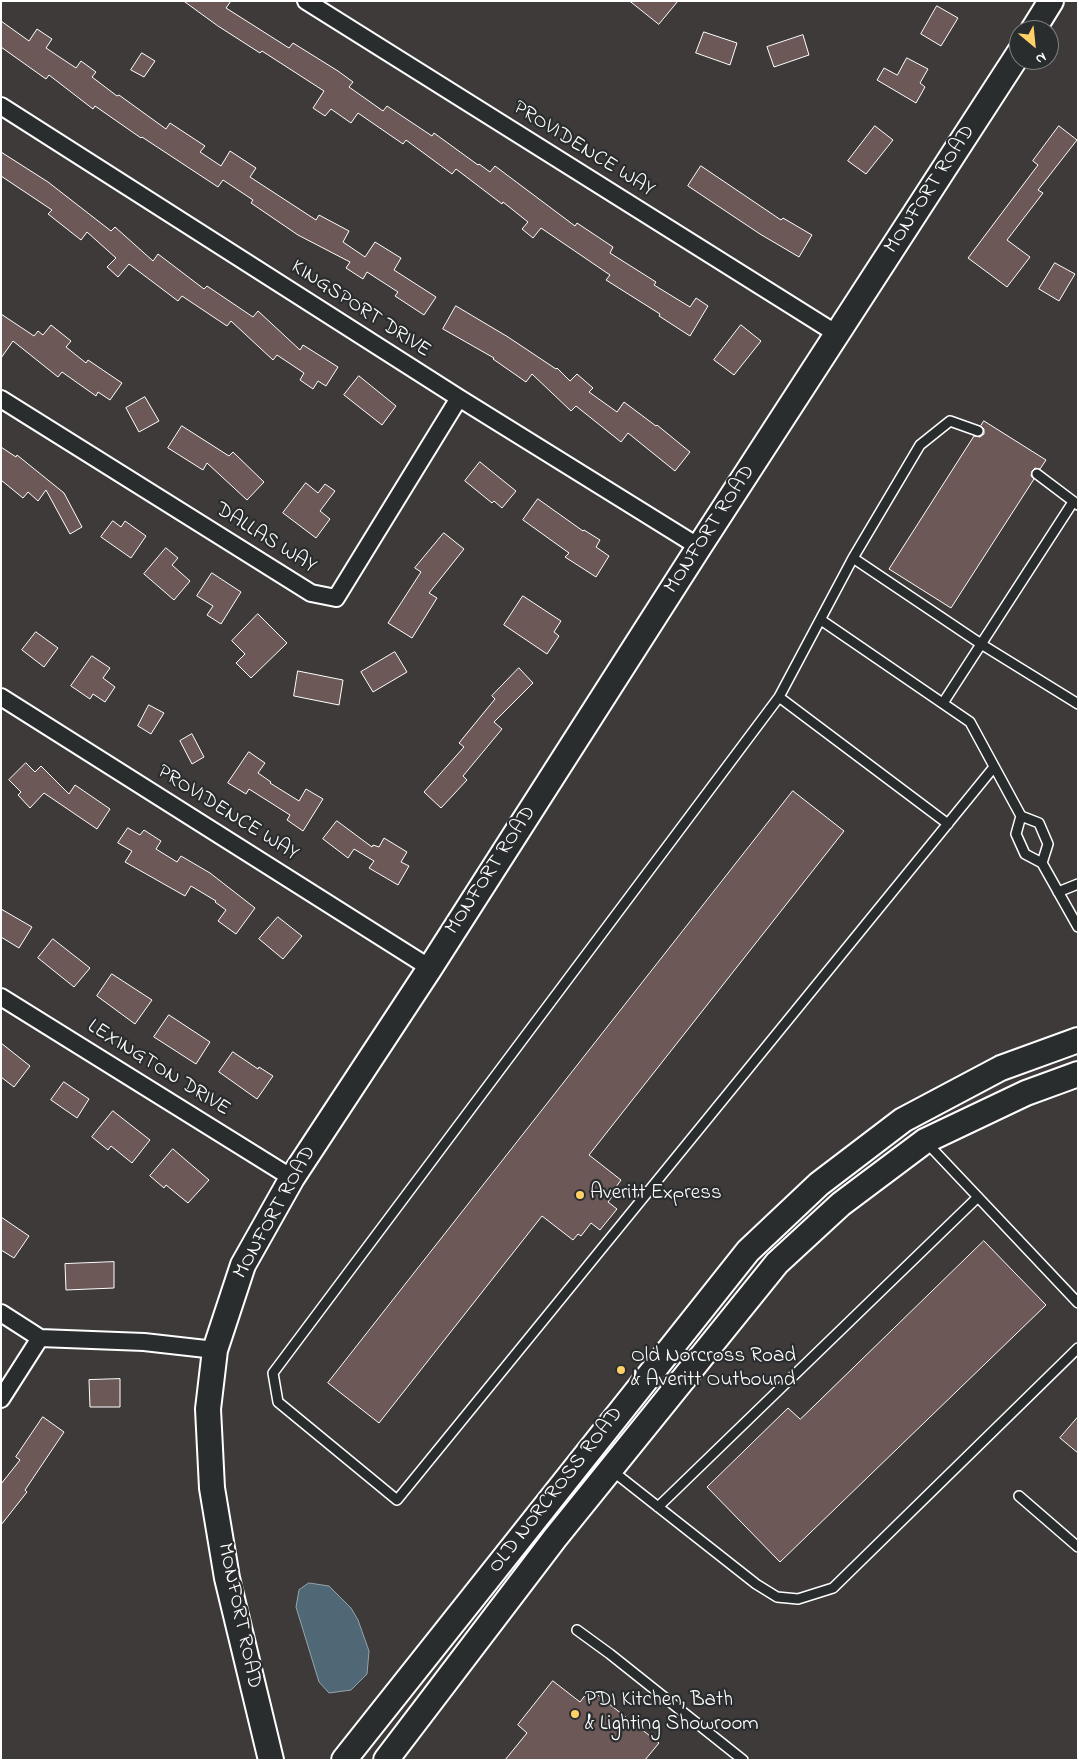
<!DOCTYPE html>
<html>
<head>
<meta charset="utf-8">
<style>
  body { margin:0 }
  #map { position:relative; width:1079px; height:1761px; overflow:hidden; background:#3e3a3a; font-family:"Indie Flower",sans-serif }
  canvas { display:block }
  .frame { position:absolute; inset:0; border:2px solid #fff; pointer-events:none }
  .north { position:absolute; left:1009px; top:20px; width:50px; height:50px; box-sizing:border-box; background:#2a2d2e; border:1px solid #7f8182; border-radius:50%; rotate:152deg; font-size:14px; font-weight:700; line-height:20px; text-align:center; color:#fff }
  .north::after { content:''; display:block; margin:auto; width:18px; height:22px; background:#ffd166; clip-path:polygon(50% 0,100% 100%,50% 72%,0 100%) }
</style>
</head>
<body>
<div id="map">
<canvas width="1079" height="1761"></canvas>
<div class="frame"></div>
<div class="north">N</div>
</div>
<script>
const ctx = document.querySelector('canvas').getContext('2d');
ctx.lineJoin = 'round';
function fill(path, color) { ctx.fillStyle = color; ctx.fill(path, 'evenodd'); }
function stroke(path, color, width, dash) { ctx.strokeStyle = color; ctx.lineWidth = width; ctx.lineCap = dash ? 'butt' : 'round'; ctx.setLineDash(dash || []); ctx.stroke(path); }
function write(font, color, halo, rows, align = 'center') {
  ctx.font = font + ' "Indie Flower",sans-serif'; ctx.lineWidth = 4.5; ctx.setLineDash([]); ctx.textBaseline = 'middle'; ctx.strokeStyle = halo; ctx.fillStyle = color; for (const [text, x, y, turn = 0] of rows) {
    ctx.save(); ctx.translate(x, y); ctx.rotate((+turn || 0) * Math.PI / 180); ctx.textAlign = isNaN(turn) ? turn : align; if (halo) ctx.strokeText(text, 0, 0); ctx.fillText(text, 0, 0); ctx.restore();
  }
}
const water = new Path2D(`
  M 309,1583 L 329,1586 L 351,1608 L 358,1620 L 369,1651 L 367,1674 L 351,1690 L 329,1693 L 319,1682 L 296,1607 L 299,1590 Z`);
fill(water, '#506775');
stroke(water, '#96a4ac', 1);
const building = new Path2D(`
  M 184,1 L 231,1 L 226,8 L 289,48 L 293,43 L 338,71 L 353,82 L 349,87 L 383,111 L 387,106 L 432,136 L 434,133 L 478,165 L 479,164 L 490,172 L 495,166 L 575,226 L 577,223 L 613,247 L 610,253 L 656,282 L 654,285 L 690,307 L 696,298 L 708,306 L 690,336 L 659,316 L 660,314 L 606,280 L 610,275 L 541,228 L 533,238 L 522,229 L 528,222 L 503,202 L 502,204 L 456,169 L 452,174 L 406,140 L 403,144 L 358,113 L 351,123 L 331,109 L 325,116 L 313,108 L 324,91 L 262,51 L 260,53 L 218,26 Z
  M 630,1 L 678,1 L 659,24 Z
  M 937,6 L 958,18 L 941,46 L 921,34 Z
  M 1,21 L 29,41 L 37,29 L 52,39 L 46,48 L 76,68 L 81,61 L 96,72 L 92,77 L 117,96 L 119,95 L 166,129 L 170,123 L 205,146 L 200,152 L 221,166 L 230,151 L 256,168 L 250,177 L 316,220 L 319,215 L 349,231 L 343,242 L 365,257 L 375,242 L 401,258 L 394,270 L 436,297 L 424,315 L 395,296 L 398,292 L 367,272 L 363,279 L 346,268 L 350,262 L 298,235 L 251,203 L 253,200 L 223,180 L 218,187 L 142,137 L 141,138 L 95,106 L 93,109 L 49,75 L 46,79 L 1,47 Z
  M 704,32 L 737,43 L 730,65 L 696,53 Z
  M 803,35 L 809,55 L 774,67 L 767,47 Z
  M 142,53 L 155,61 L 144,77 L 131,70 Z
  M 907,58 L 928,69 L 920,83 L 925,87 L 916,103 L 877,80 L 884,68 L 897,75 Z
  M 875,126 L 893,140 L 866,174 L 848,161 Z
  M 1059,126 L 1077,140 L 1038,190 L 1043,193 L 1007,240 L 1030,257 L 1007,287 L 968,258 L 1038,165 L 1033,161 Z
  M 1,152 L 48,182 L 111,231 L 115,227 L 153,261 L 158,254 L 204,289 L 207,286 L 253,317 L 258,311 L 300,350 L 303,345 L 338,367 L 326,386 L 318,381 L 313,389 L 300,380 L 304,373 L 277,355 L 273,360 L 231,321 L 227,326 L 182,296 L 178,301 L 129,264 L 118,277 L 107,267 L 116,258 L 87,232 L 81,240 L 48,214 L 52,210 L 1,176 Z
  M 701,166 L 781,220 L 783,218 L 812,235 L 799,257 L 760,234 L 688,186 Z
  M 1055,263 L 1075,274 L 1059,301 L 1039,289 Z
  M 456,306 L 508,337 L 556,369 L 557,368 L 570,381 L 577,374 L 593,388 L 589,392 L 617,412 L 624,402 L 656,426 L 657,425 L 690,452 L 675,471 L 628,433 L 621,442 L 576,406 L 571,411 L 532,374 L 526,382 L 493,359 L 494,358 L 443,329 Z
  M 1,314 L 34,336 L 38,331 L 43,335 L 51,325 L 71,341 L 66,347 L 86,363 L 88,360 L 122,383 L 110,400 L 98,392 L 96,396 L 62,372 L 58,377 L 13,341 L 1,358 Z
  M 741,325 L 761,341 L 734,375 L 714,360 Z
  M 359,376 L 396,406 L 382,425 L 344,395 Z
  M 145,397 L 159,421 L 139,432 L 126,408 Z
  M 984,421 L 1046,460 L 1040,469 L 1035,468 L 1032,471 L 1031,476 L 1034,479 L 951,608 L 889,569 L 974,436 L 980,437 L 984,434 L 984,429 L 981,426 Z
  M 182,426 L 229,456 L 233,452 L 264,482 L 247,500 L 207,463 L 203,470 L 168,448 Z
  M 1,447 L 16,457 L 17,455 L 64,493 L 82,527 L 70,534 L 46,490 L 38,501 L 28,492 L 23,498 L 1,480 Z
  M 480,462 L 516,491 L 502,508 L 494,501 L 492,503 L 465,481 Z
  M 306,483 L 318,493 L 325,484 L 335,491 L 320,511 L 330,519 L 316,538 L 283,513 Z
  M 538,499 L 583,531 L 584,530 L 600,540 L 596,547 L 609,556 L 596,577 L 565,557 L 569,553 L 523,520 Z
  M 113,521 L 121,527 L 125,521 L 146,536 L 131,558 L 101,537 Z
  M 444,533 L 464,549 L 429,593 L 437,598 L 412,638 L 388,623 L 421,572 L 415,568 Z
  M 166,548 L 178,558 L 172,565 L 190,581 L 174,600 L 144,574 Z
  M 212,573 L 241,592 L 221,624 L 207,615 L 213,606 L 197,596 Z
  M 523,596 L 561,621 L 554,632 L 559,636 L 547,654 L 504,625 Z
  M 258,614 L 287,643 L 251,678 L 236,663 L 245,654 L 232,641 Z
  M 36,632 L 58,648 L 44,667 L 22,650 Z
  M 395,652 L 407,672 L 373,692 L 361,672 Z
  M 92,656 L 110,668 L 103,678 L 115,687 L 105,702 L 93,694 L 90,699 L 71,686 Z
  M 519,668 L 533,683 L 494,722 L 502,729 L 463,776 L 467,780 L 441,808 L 424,792 L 464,747 L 459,743 L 495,699 L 492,696 Z
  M 298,671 L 343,680 L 339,705 L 294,696 Z
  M 149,705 L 164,713 L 151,734 L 138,726 Z
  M 192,734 L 204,757 L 192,764 L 180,741 Z
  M 249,752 L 265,763 L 258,773 L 271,782 L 270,783 L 299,801 L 306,789 L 323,799 L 303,831 L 287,820 L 290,815 L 249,789 L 246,794 L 228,783 Z
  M 26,763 L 35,772 L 41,766 L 69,794 L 75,785 L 110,809 L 97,829 L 44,793 L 30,808 L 18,795 L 21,792 L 9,780 Z
  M 793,791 L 844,831 L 589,1155 L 621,1180 L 616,1187 L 618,1189 L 608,1202 L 617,1209 L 600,1230 L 591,1223 L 581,1236 L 578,1234 L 573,1240 L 542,1216 L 379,1423 L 328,1383 Z
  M 337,821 L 372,847 L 373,845 L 379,847 L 384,838 L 407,852 L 401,862 L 409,866 L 398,885 L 369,868 L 374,861 L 354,849 L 348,858 L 323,839 Z
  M 128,828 L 140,835 L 144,830 L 161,841 L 156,849 L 177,862 L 181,856 L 210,873 L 255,908 L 236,934 L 218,921 L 226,910 L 215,902 L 216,901 L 191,886 L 185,896 L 125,862 L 132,851 L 118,843 Z
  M 1,909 L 32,927 L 19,948 L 1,937 Z
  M 278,917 L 302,936 L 283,959 L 259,939 Z
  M 53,939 L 90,968 L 74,987 L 38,958 Z
  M 112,974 L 152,1000 L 135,1024 L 97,996 Z
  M 169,1015 L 210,1042 L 196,1064 L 154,1037 Z
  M 1,1043 L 30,1066 L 14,1087 L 1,1077 Z
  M 233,1052 L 258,1069 L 259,1067 L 273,1076 L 257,1099 L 219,1072 Z
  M 64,1082 L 89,1099 L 77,1118 L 51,1100 Z
  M 113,1111 L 150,1140 L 132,1163 L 111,1146 L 108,1150 L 92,1137 Z
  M 173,1149 L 209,1180 L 188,1203 L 166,1185 L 164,1188 L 150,1176 Z
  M 1,1217 L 29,1236 L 14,1258 L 1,1250 Z
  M 984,1241 L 1046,1305 L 780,1562 L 707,1487 L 788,1408 L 800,1419 Z
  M 114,1262 L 114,1288 L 66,1290 L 65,1264 Z
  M 120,1379 L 120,1407 L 90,1407 L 89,1380 Z
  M 43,1417 L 64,1432 L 25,1490 L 27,1492 L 1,1525 L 1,1484 L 20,1460 L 16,1457 Z
  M 1078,1417 L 1078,1453 L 1060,1438 Z
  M 553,1681 L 580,1702 L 590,1689 L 659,1743 L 645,1760 L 505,1760 L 527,1733 L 518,1725 Z`);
fill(building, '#6b5857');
stroke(building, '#fff', 1);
const lane = new Path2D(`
  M 978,431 L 950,421 L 920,445 L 853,558 L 779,697 L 273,1373 L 278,1402 L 397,1500 L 994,767
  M 1037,474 L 1078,505
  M 853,558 L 981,644 L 1078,704
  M 821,620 L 970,722 L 1021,816 L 1039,823 L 1048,844 L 1042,863
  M 779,697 L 948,824
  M 943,703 L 1073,502
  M 1021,816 L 1016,834 L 1025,854 L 1042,863 L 1078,927
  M 1058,892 L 1078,884
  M 925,1141 L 1078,1303
  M 610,1469 L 756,1584 L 777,1597 L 798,1599 L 833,1588 L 1078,1348
  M 1019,1496 L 1078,1547
  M 658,1507 L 978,1197
  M 577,1630 L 610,1654 L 743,1760`);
const street = new Path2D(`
  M 306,1 L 837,334
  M 1,106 L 459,398 L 699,547
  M 1,399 L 311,593 L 336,598 L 459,398
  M 1,697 L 430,968
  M 1,997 L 292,1178
  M 1,1313 L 40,1338
  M 1,1399 L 40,1338 L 144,1342 L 215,1350`);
const secondary = new Path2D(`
  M 1033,30 L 1051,1
  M 271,1760 L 227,1578 L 212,1488 L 208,1409 L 215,1350 L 243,1265 L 292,1178 L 430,968 L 699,547 L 1019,53
  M 344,1760 L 748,1251 L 819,1184 L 903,1120 L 1001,1068 L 1078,1040
  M 386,1760 L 555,1538 L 777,1263 L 841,1204 L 925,1141 L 1026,1093 L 1078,1074`);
stroke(lane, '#fff', 12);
stroke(street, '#fff', 20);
stroke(secondary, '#fff', 28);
stroke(lane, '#2a2d2e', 9);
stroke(street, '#2a2d2e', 16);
stroke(secondary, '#2a2d2e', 24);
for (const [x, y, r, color] of [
  [580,1195,5,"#ffd166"],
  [621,1370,5,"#ffd166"],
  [575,1714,5,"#ffd166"]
]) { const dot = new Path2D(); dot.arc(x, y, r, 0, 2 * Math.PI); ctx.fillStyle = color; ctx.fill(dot); stroke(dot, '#2a2d2e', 2); }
write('21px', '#fff', '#2a2d2e', [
  ["PROVIDENCE WAY",583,150,32],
  ["MONFORT ROAD",931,190,-57],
  ["KINGSPORT DRIVE",360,310,33],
  ["MONFORT ROAD",711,530,-57],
  ["DALLAS WAY",265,539,32],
  ["PROVIDENCE WAY",227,814,32],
  ["MONFORT ROAD",492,871,-57],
  ["LEXINGTON DRIVE",158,1069,32],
  ["MONFORT ROAD",276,1213,-61],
  ["OLD NORCROSS ROAD",557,1491,-52],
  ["MONFORT ROAD",238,1616,78]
]);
write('21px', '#fff', '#2a2d2e', [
  ["Averitt Express",590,1195],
  ["Old Norcross Road",631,1358],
  ["& Averitt Outbound",631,1382],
  ["PDI Kitchen, Bath",585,1702],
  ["& Lighting Showroom",585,1726]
], 'left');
</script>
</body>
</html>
